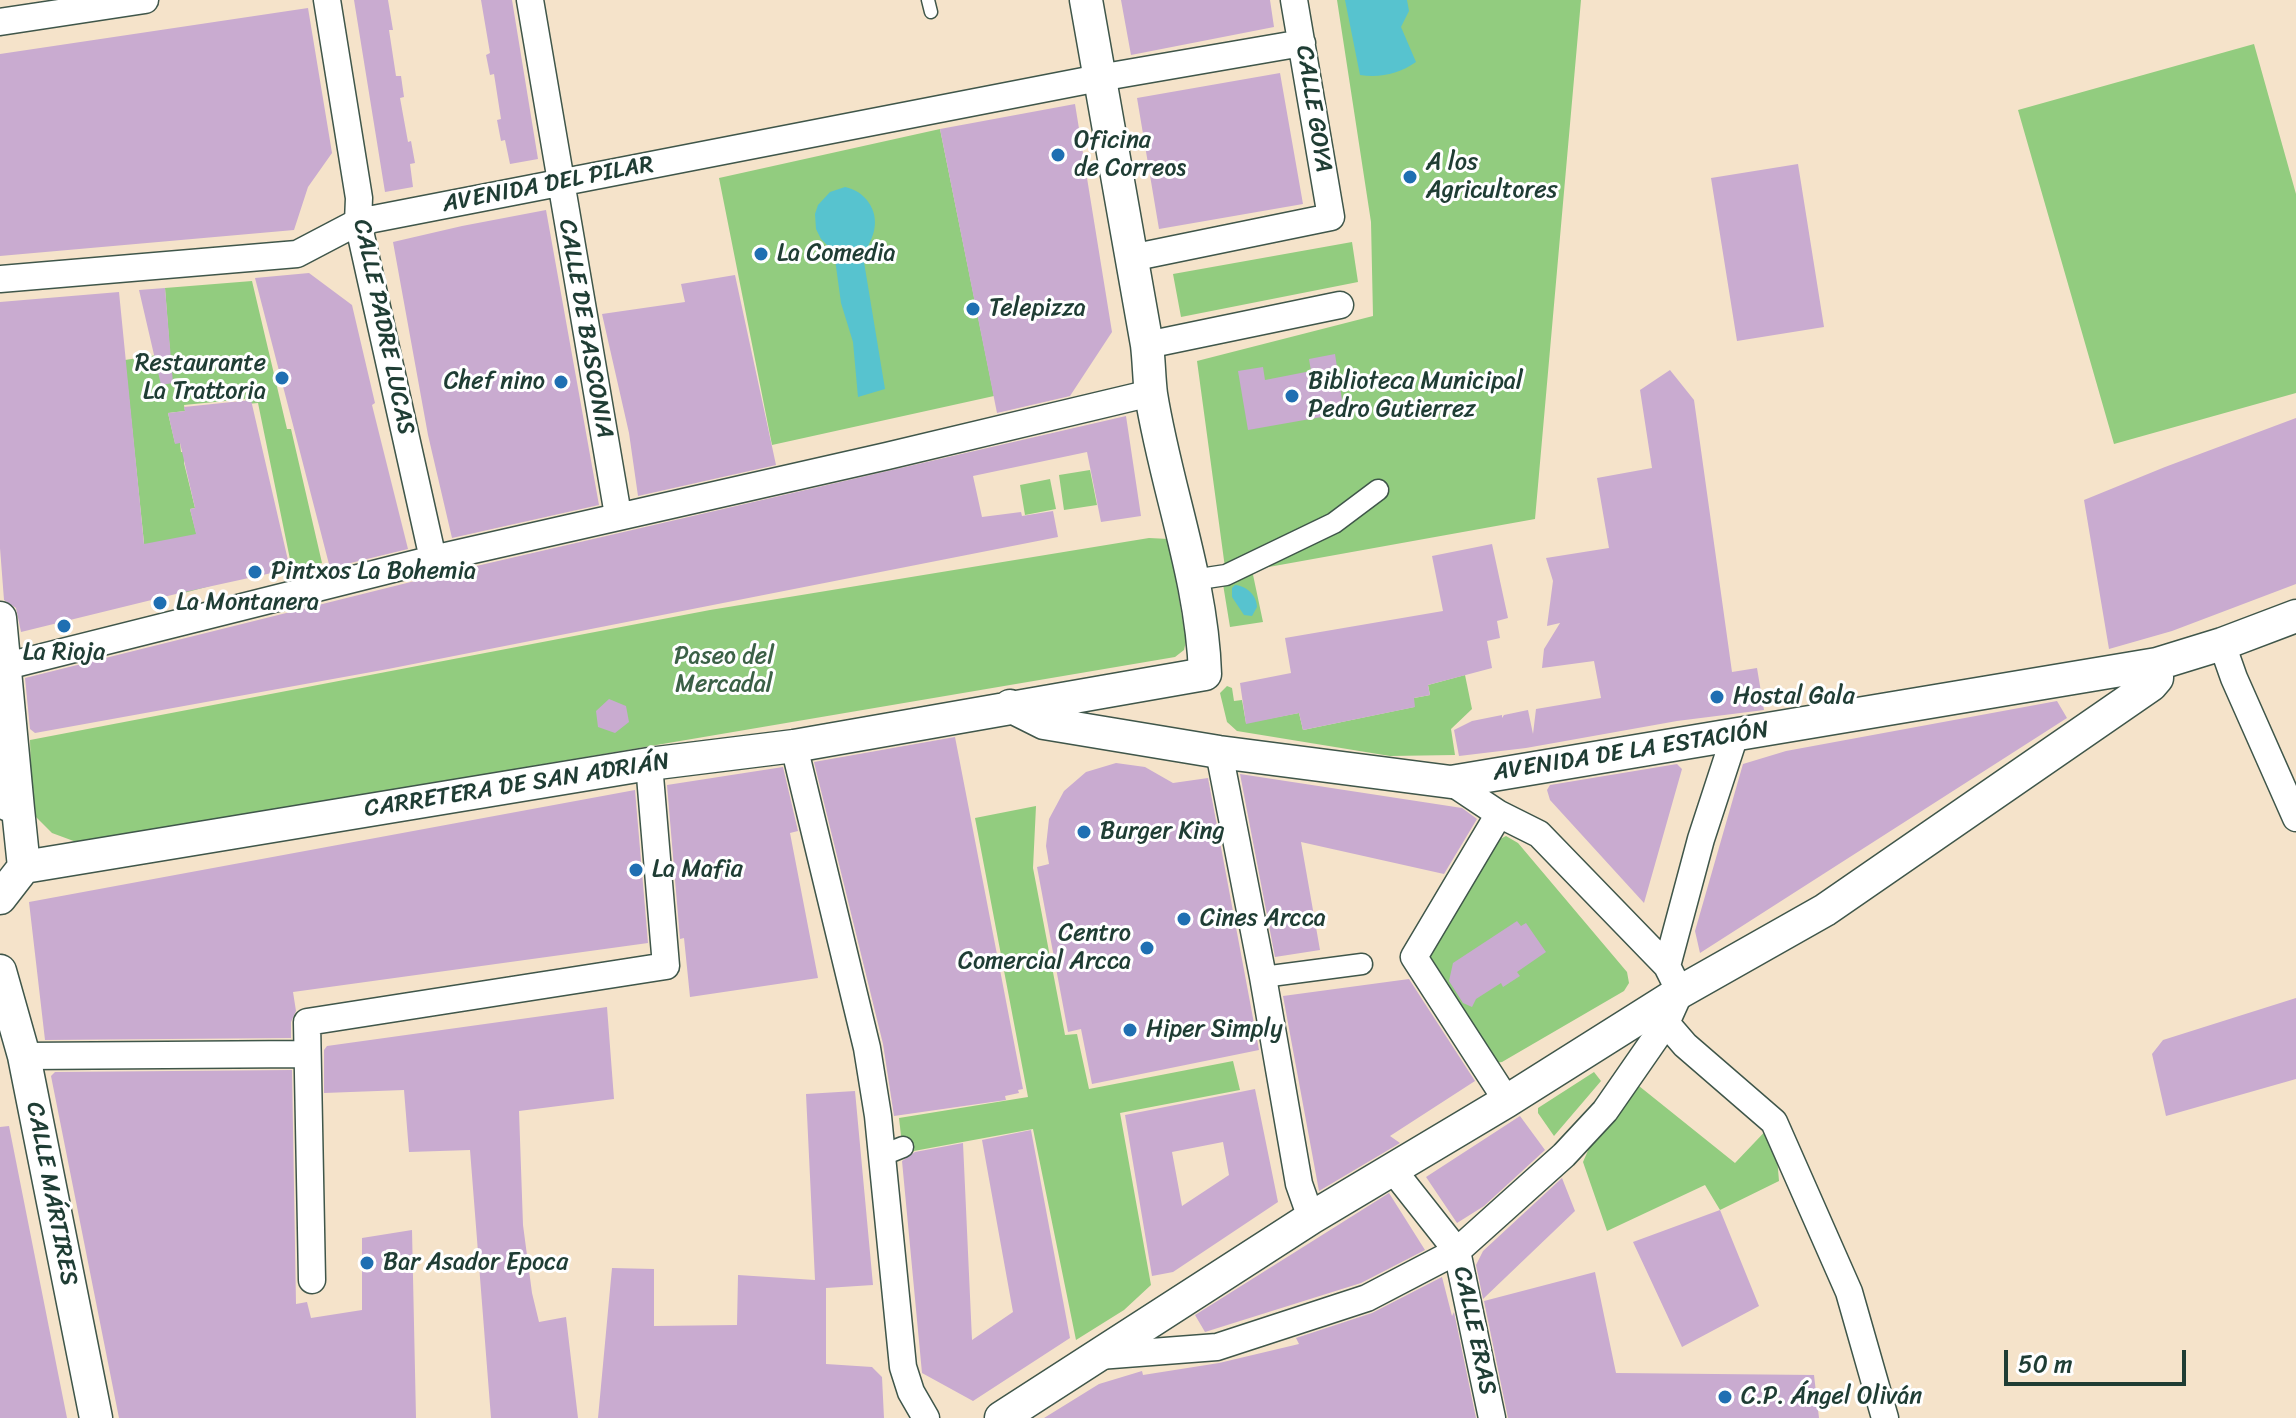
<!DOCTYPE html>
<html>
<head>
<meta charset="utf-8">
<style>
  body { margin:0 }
  #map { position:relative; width:2296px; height:1418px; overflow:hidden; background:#f5e3ca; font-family:Sriracha,sans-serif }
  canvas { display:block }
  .scale { position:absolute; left:2004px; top:1350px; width:182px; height:36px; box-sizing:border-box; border:4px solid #1f3d34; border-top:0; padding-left:10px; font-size:24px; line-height:28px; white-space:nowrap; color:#1f3d34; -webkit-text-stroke:6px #fff; paint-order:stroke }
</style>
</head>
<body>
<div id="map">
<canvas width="2296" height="1418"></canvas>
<div class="scale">50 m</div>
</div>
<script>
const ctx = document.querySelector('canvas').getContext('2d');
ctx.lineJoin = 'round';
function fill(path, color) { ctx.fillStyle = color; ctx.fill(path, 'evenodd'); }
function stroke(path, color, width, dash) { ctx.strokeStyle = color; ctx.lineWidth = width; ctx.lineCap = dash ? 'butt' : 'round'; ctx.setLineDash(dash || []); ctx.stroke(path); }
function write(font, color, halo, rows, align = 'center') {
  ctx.font = font + ' Sriracha,sans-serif'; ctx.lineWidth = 6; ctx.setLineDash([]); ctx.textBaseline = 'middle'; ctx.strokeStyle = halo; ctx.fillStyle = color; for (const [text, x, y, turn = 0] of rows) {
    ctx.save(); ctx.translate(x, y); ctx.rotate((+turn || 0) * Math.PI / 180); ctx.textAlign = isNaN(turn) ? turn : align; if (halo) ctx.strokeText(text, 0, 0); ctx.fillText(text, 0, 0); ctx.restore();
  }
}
fill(new Path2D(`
  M 1337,0 L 1581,0 L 1535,519 L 1252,570 L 1263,622 L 1230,627 L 1222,578 L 1226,575 L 1197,361 L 1373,316 L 1371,222 Z
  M 2254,44 L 2296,194 L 2296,393 L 2114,444 L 2018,110 Z
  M 940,129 L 994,396 L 772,445 L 719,178 Z
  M 1352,242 L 1358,282 L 1181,317 L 1173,274 Z
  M 252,281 L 287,429 L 291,429 L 322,563 L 292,569 L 258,403 L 247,404 L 245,399 L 184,405 L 185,411 L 168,413 L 175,443 L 180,443 L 181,452 L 186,452 L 184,463 L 195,508 L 190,509 L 210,586 L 180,594 L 177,538 L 146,562 L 125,360 L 170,353 L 165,288 Z
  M 1090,470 L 1097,505 L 1064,510 L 1059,475 Z
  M 1050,479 L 1056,509 L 1025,515 L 1020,485 Z
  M 1149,538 L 1169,539 L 1186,641 L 1184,650 L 1175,657 L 79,843 L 52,833 L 32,813 L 30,740 L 710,610 Z
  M 1465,675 L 1472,709 L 1451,729 L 1455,755 L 1390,756 L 1237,731 L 1227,722 L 1220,693 L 1227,686 L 1232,688 L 1234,701 L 1242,700 L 1246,723 L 1299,713 L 1303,730 L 1414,707 L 1414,698 L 1430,695 L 1428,685 Z
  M 1036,806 L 1033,868 L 1065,1035 L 1077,1034 L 1089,1089 L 1233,1061 L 1240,1090 L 1120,1113 L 1151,1285 L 1124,1310 L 1076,1340 L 1033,1129 L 903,1153 L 899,1118 L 1028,1097 L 975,818 Z
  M 1506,836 L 1518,843 L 1627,972 L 1629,983 L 1624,991 L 1502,1062 L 1495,1063 L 1429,955 L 1498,840 Z
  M 1594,1072 L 1601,1081 L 1554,1136 L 1538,1113 L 1538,1108 Z
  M 1639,1086 L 1735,1163 L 1774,1122 L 1779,1181 L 1720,1210 L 1705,1185 L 1607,1231 L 1583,1162 L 1605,1111 Z`), '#92cc7f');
fill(new Path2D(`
  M 1345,0 L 1407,0 L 1409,11 L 1401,27 L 1416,62 C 1399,74 1380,78 1360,75 Z
  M 845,187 C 865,191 879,210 874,231 C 871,243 865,248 864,262 L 885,389 L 858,397 L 853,342 L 841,303 L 834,252 L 821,239 L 816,229 L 815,214 L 818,205 L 830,192 Z
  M 1235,585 C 1247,586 1257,596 1257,607 L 1252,616 L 1244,615 L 1232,597 L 1232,588 Z`), '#57c3cf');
fill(new Path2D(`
  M 354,0 L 388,0 L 393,30 L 389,30 L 396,76 L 401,76 L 404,97 L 400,98 L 408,142 L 411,141 L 415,163 L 410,164 L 413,187 L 385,192 Z
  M 481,0 L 512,0 L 538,159 L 510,164 L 505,140 L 501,141 L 497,120 L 501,119 L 494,74 L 490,75 L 486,55 L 490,53 Z
  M 1121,0 L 1270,0 L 1274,27 L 1131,55 Z
  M 308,8 L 332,153 L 308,187 L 294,230 L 0,256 L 0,54 Z
  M 1280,73 L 1303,204 L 1159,229 L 1137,98 Z
  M 1075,104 L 1112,332 L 1070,396 L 997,413 L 940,129 Z
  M 1798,164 L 1824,327 L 1737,341 L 1711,178 Z
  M 546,210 L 599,505 L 452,538 L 428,435 L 393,242 L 462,226 Z
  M 309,273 L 352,305 L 375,403 L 372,405 L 408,549 L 330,568 L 255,278 Z
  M 735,275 L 776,465 L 638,496 L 629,433 L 602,314 L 685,302 L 681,284 Z
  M 165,288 L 173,383 L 161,385 L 139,290 Z
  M 119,292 L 144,544 L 196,534 L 190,509 L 195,508 L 180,443 L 175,444 L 168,413 L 185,411 L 184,407 L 251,400 L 290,569 L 180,593 L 21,632 L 16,608 L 4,600 L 0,548 L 0,302 Z
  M 1335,354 L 1344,413 L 1248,430 L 1238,371 L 1263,367 L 1265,380 L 1311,371 L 1309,359 Z
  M 1670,370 L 1694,400 L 1732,672 L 1757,668 L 1764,710 L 1677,721 L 1526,748 L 1459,756 L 1454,730 L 1472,721 L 1502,715 L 1502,718 L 1504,715 L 1528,710 L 1533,734 L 1536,709 L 1601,698 L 1594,661 L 1542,668 L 1544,649 L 1560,623 L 1547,626 L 1553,581 L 1546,558 L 1609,548 L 1597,478 L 1652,468 L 1640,390 Z
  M 1126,416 L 1141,516 L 1101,522 L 1087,452 L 973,476 L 982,517 L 1021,512 L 1022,516 L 1053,511 L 1058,537 L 388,669 L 35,733 L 30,729 L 25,678 L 459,570 Z
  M 2296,418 L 2296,584 L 2172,631 L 2109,649 L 2084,500 L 2165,467 Z
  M 1492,544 L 1508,618 L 1497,621 L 1500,638 L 1487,641 L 1492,668 L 1428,685 L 1430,695 L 1414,698 L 1415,707 L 1303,730 L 1299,713 L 1246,724 L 1240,683 L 1291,673 L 1285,638 L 1443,611 L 1432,556 Z
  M 609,699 L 626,706 L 629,722 L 615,733 L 598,727 L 596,711 Z
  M 2057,701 L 2067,718 L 1700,953 L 1695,931 L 1743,764 L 1786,751 Z
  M 955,737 L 1023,1089 L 1018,1090 L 1019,1093 L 1005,1096 L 1006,1100 L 894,1116 L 883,1044 L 814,762 Z
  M 1116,763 L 1145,767 L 1173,783 L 1208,778 L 1259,1050 L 1092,1084 L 1081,1029 L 1068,1032 L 1037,867 L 1049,864 L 1046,846 L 1049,819 L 1064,791 L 1086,772 Z
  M 1677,764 L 1682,769 L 1644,903 L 1550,800 L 1547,790 L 1550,785 Z
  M 783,767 L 798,831 L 790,833 L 818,978 L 690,997 L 684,938 L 680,939 L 667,785 Z
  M 1240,774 L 1462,808 L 1477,819 L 1444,874 L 1301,842 L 1320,950 L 1275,957 Z
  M 635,790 L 648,943 L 293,992 L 296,1011 L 291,1022 L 291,1038 L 45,1040 L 29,902 Z
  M 1517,921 L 1521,926 L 1526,923 L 1546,952 L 1517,972 L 1520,976 L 1503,987 L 1501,983 L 1476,999 L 1472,1007 L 1463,1003 L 1449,981 L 1453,963 Z
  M 1409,979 L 1475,1081 L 1390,1136 L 1400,1143 L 1319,1191 L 1283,996 Z
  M 2296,998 L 2296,1079 L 2166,1116 L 2152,1054 L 2163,1040 Z
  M 607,1007 L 614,1099 L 519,1111 L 523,1225 L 532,1293 L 539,1322 L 566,1317 L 578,1418 L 491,1418 L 470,1150 L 409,1152 L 404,1090 L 324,1093 L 324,1050 L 327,1046 Z
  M 292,1070 L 296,1304 L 307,1302 L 311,1318 L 362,1310 L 362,1238 L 412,1230 L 416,1418 L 119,1418 L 51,1076 L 55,1072 Z
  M 1255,1089 L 1278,1202 L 1173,1272 L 1152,1276 L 1125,1115 ZM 1223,1142 L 1229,1175 L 1182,1206 L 1172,1152 Z
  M 855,1091 L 873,1285 L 826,1288 L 826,1364 L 872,1367 L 882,1377 L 884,1418 L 598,1418 L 612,1268 L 654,1269 L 654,1326 L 737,1325 L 738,1275 L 815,1280 L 806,1094 Z
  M 1520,1116 L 1545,1150 L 1484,1206 L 1457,1223 L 1426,1177 Z
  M 9,1126 L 56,1363 L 67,1418 L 0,1418 L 0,1127 Z
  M 1031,1130 L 1070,1338 L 973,1401 L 922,1373 L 902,1161 L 915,1152 L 963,1143 L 972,1340 L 1013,1312 L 982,1140 Z
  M 1562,1178 L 1575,1211 L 1483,1299 L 1476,1265 L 1483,1251 Z
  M 1389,1193 L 1425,1250 L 1361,1283 L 1205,1332 L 1195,1315 Z
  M 1720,1210 L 1759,1306 L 1682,1347 L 1633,1242 Z
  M 1595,1272 L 1616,1373 L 1814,1375 L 1819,1418 L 1508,1418 L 1484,1301 Z
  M 1442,1277 L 1452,1316 L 1454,1312 L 1476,1418 L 1044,1418 L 1099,1384 L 1142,1371 L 1143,1375 L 1219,1363 L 1299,1344 L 1296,1338 L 1372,1313 Z`), '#c9abd0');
const service = new Path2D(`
  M 928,0 L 931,12`);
const pedestrian = new Path2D(`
  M 1193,580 L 1226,575 L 1334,523 L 1378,490
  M 1263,977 L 1362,964
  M 883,1155 L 903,1147`);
const minor = new Path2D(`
  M 327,0 L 359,198 L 358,222 L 433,559
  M 530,0 L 618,515
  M 0,22 L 145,0
  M 1131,258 L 1331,217 L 1294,0
  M 0,279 L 297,254 L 358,222 L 1099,78 L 1302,43
  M 1147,345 L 1340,305
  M 2222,644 L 2234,678 L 2296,818
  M 3,667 L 433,559 L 887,456 L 1151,393
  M 794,746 L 867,1048 L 878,1116 L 903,1367 L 911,1392 L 926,1418
  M 1219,752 L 1263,977 L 1299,1184 L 1311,1218
  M 1499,814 L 1414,957 L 1507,1101
  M 1667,966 L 1701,839 L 1735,735
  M 1666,1023 L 1685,1045 L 1774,1122 L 1849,1292 L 1885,1418
  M 24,1056 L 306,1054
  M 1393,1170 L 1457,1251 L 1492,1418
  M 312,1280 L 307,1022 L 666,966 L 649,764
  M 1099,1356 L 1217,1347 L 1367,1298 L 1457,1251 L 1564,1155 L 1605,1111 L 1666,1023 L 1680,992 L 1667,966 L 1539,834 L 1499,814 L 1451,782`);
const tertiary = new Path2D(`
  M 0,618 L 18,809
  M 1010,706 L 1044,723 L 1219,752 L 1451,782 L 2157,664 L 2222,644 L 2296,616
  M 0,801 L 18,809 L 24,867 L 0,898
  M 24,867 L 649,764 L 794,746 L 1205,674 C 1202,578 1166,488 1151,394 C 1149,378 1149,361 1147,345 L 1086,0
  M 0,971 L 24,1056 L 96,1418
  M 1001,1418 L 1311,1218 L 1507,1101 L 1680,992 L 1825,910 L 2151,685 L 2157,678 L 2157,664`);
stroke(service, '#3f564a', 15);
stroke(pedestrian, '#3f564a', 23);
stroke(minor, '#3f564a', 29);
stroke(tertiary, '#3f564a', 35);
stroke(service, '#fff', 12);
stroke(pedestrian, '#fff', 20);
stroke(minor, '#fff', 26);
stroke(tertiary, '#fff', 32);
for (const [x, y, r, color] of [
  [1058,155,8,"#1f6fb2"],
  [1410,177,8,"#1f6fb2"],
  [761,254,8,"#1f6fb2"],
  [973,309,8,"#1f6fb2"],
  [282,378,8,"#1f6fb2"],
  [561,382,8,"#1f6fb2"],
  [1292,396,8,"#1f6fb2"],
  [255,572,8,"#1f6fb2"],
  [160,603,8,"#1f6fb2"],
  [64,626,8,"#1f6fb2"],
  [1717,697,8,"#1f6fb2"],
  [1084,832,8,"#1f6fb2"],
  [636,870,8,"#1f6fb2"],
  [1184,919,8,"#1f6fb2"],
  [1147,948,8,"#1f6fb2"],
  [1130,1030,8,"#1f6fb2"],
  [367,1263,8,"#1f6fb2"],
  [1725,1397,8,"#1f6fb2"]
]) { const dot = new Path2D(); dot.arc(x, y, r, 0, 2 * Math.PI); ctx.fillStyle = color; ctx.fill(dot); stroke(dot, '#fff', 3); }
write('24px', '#1f3d34', '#fff', [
  ["CALLE GOYA",1313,109,81],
  ["AVENIDA DEL PILAR",548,185,-11],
  ["CALLE PADRE LUCAS",383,327,78],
  ["CALLE DE BASCONIA",585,329,80],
  ["AVENIDA DE LA ESTACIÓN",1631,752,-9],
  ["CARRETERA DE SAN ADRIÁN",517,786,-9],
  ["CALLE MÁRTIRES",51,1194,79],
  ["CALLE ERAS",1474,1331,78]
]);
write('24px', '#1f3d34', '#fff', [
  ["Oficina",1074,141],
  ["de Correos",1074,169],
  ["A los",1426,163],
  ["Agricultores",1426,191],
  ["La Comedia",777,254],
  ["Telepizza",989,309],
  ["Restaurante",266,364,"right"],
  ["La Trattoria",266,392,"right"],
  ["Chef nino",545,382,"right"],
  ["Biblioteca Municipal",1308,382],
  ["Pedro Gutierrez",1308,410],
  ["Pintxos La Bohemia",271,572],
  ["La Montanera",176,603],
  ["La Rioja",64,653,"center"],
  ["Hostal Gala",1733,697],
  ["Burger King",1100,832],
  ["La Mafia",652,870],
  ["Cines Arcca",1200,919],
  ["Centro",1131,934,"right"],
  ["Comercial Arcca",1131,962,"right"],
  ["Hiper Simply",1146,1030],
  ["Bar Asador Epoca",383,1263],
  ["C.P. Ángel Oliván",1741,1397]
], 'left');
write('24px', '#3c6147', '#fff', [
  ["Paseo del",724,657],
  ["Mercadal",724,685]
]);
</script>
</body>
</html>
